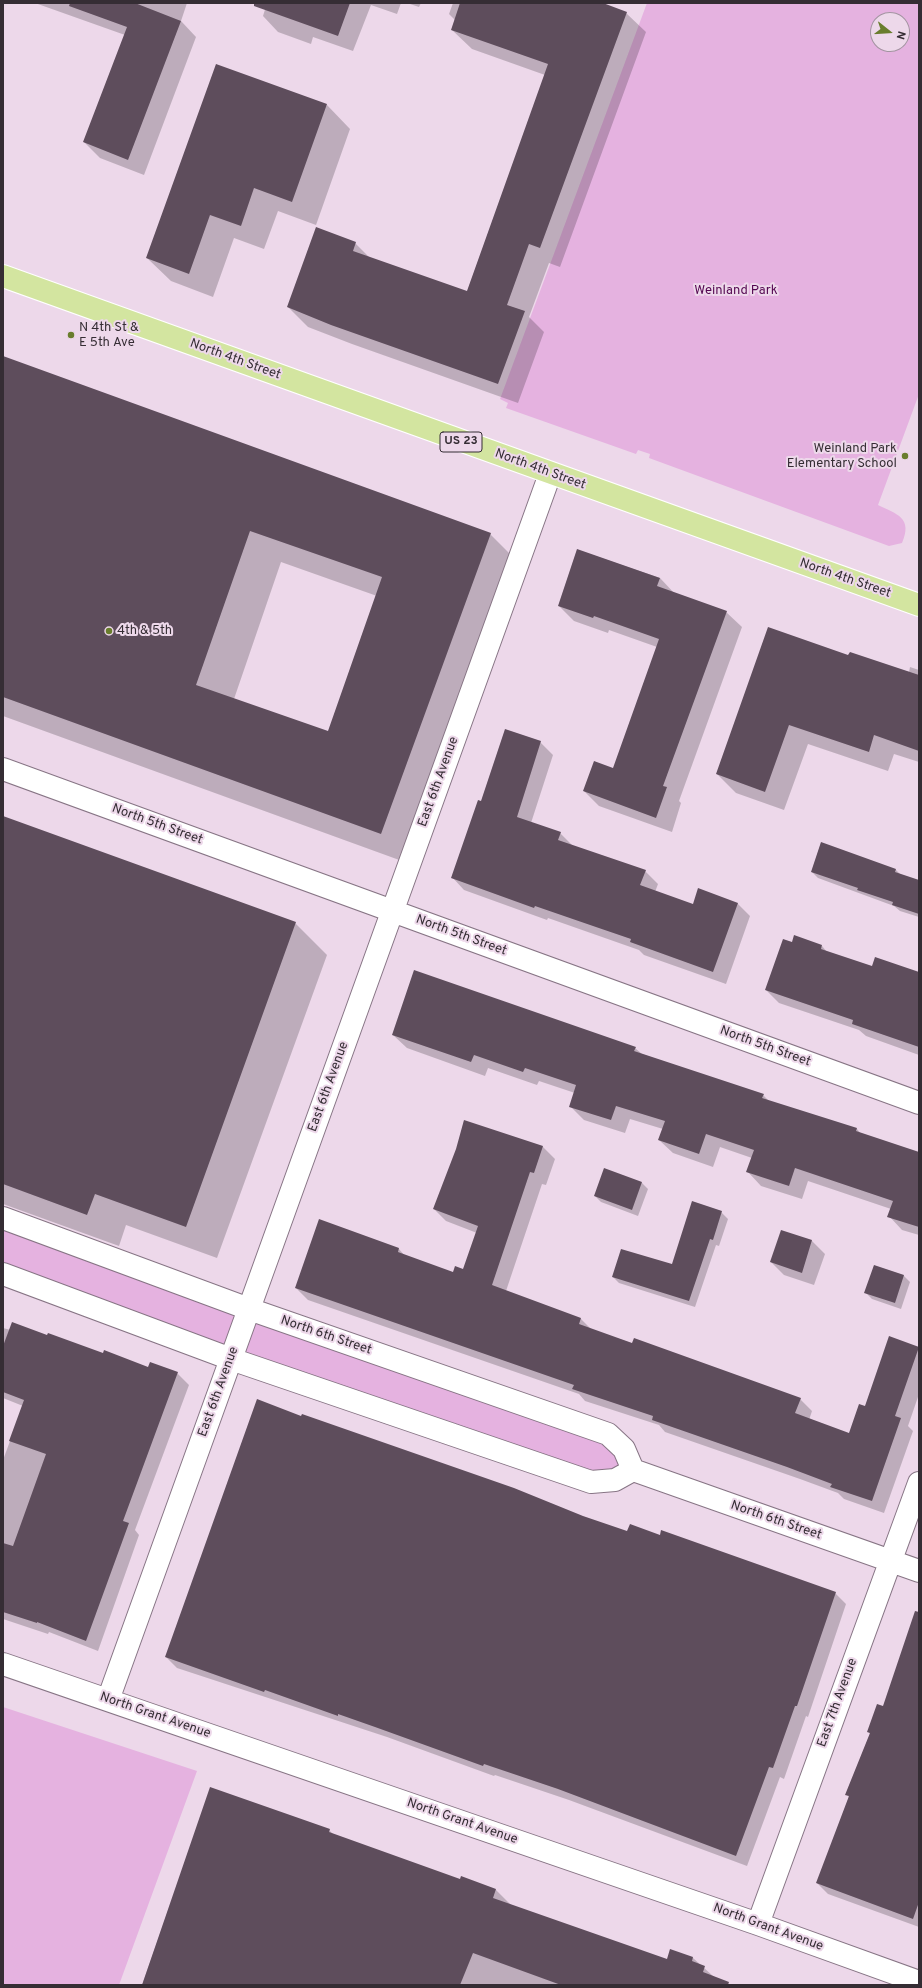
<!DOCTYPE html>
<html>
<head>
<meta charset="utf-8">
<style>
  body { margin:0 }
  #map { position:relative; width:922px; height:1988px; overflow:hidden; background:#edd8ea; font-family:Overpass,sans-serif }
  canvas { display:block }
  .frame { position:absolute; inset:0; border:4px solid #352d34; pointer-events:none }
  .north { position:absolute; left:870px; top:12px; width:40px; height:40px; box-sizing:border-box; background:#edd8ea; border:1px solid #a394a1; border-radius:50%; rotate:107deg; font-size:11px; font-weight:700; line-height:16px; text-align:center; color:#352d34 }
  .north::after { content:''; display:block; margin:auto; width:14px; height:18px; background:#697d2d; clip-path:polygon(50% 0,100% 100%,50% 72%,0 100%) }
</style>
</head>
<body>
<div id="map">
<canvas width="922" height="1988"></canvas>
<div class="frame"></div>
<div class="north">N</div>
</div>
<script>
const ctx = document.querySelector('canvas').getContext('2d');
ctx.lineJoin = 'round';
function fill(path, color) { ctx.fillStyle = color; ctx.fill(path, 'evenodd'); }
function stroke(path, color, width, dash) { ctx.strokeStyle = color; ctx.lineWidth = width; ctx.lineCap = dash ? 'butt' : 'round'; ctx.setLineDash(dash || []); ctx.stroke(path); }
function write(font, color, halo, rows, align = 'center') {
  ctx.font = font + ' Overpass,sans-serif'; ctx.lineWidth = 4; ctx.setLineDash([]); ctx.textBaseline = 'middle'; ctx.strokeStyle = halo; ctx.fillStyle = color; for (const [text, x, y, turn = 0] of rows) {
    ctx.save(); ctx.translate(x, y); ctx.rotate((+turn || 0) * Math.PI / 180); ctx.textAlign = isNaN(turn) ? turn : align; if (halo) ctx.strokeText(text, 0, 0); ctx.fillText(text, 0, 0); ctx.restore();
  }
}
fill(new Path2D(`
  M 647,3 L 919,3 L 919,394 L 878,505 C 897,514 913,518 902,543 L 889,546 L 649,458 L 650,454 L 638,450 L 636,454 L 506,408 L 508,403 L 500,399 ZM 878,20 L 902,20 L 902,44 L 878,44 Z
  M 3,1218 L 624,1449 L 615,1480 L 3,1274 Z
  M 3,1707 L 197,1771 L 119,1985 L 3,1985 Z`), '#e5b2e0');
fill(new Path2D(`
  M 35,3 L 187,3 L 181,21 L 196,37 L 144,175 L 100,158 L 84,142 L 125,35 Z
  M 267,3 L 401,3 L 397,14 L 371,5 L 353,51 L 313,37 L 311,44 L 278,32 L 263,16 Z
  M 407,3 L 421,3 L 419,7 Z
  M 453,3 L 600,3 L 626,13 L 646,32 L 560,267 L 549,263 L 529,317 L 544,332 L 518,403 L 352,344 L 308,327 L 288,307 L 355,243 L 370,258 L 467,292 L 545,75 L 472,49 L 452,30 L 455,20 L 449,14 Z
  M 327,105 L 350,129 L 316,225 L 278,211 L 264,249 L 234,238 L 213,297 L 171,281 L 147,258 Z
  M 3,358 L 490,534 L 522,566 L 413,865 L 3,716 ZM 281,562 L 377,596 L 329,732 L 234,699 Z
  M 578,550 L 660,578 L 675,594 L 726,612 L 742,627 L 679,801 L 681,803 L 672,832 L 599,806 L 584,791 L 614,770 L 657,647 L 609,630 L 608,633 L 574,621 L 559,606 Z
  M 849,657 L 909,672 L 910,667 L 919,670 L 919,762 L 894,754 L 888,771 L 808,744 L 784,810 L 736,793 L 717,774 Z
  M 540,742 L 553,755 L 531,823 L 560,833 L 573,846 L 645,871 L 658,884 L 655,892 L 693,905 L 737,903 L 750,916 L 726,984 L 644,955 L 639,950 L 548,918 L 547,920 L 464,890 L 452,877 L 482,802 Z
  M 3,817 L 295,923 L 327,955 L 217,1258 L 126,1225 L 119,1246 L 3,1204 Z
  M 821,843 L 896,870 L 901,875 L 919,881 L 919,917 L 900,911 L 894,906 L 818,878 L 812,872 Z
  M 822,946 L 827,952 L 873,967 L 919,973 L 919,1055 L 866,1036 L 859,1030 L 779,1003 L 766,990 Z
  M 393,1035 L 635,1048 L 642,1054 L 763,1095 L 769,1101 L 857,1129 L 861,1134 L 919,1153 L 919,1235 L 902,1230 L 889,1216 L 891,1209 L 808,1181 L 802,1199 L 761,1186 L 748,1172 L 752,1158 L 720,1147 L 713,1167 L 673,1153 L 659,1140 L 663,1129 L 630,1119 L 625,1133 L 584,1120 L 570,1106 L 575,1093 L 539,1081 L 537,1085 L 488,1068 L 485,1076 L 407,1048 Z
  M 464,1121 L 543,1147 L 555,1159 L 546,1185 L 542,1184 L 506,1291 L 581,1319 L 592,1330 L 800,1399 L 812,1411 L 809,1420 L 850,1434 L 865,1407 L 890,1337 L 919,1348 L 919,1394 L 908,1426 L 913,1431 L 884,1513 L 844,1499 L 838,1493 L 800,1479 L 665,1432 L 659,1425 L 585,1401 L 579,1394 L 308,1300 L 296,1288 L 399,1249 L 405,1256 L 453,1273 L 464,1271 L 477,1233 L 446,1221 L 434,1209 L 457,1149 Z
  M 642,1183 L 648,1189 L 638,1216 L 601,1202 L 595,1196 Z
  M 721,1212 L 728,1219 L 719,1246 L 716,1245 L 695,1307 L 619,1283 L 613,1277 L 672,1265 Z
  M 782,1231 L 812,1241 L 825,1254 L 814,1285 L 784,1275 L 771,1262 Z
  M 874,1266 L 904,1276 L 910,1282 L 901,1309 L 872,1299 L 866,1293 Z
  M 3,1328 L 104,1354 L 149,1368 L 177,1373 L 189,1385 L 135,1530 L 139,1535 L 98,1651 L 49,1632 L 48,1634 L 3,1619 L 3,1460 L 23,1406 L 3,1398 Z
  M 583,1517 L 628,1532 L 660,1537 L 835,1593 L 846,1604 L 808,1717 L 806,1716 L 784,1779 L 780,1777 L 747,1866 L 569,1800 L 495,1775 L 494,1776 L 387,1737 L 177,1668 L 166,1657 Z
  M 919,1625 L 919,1927 L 828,1894 L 817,1883 L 849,1797 L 846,1794 L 870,1734 L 868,1731 L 883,1707 Z
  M 211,1788 L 329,1830 L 334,1835 L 460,1881 L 462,1878 L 496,1890 L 511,1905 L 667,1961 L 693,1958 L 723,1985 L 142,1985 Z`), '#0003');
fill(new Path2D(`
  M 70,3 L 135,3 L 181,21 L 128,160 L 83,142 L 127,27 L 69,6 Z
  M 254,3 L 350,3 L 338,36 L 254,6 Z
  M 460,3 L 603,3 L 627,12 L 540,248 L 529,244 L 507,305 L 525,311 L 498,384 L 331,325 L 287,307 L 316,227 L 356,242 L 353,251 L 467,291 L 548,64 L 451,30 Z
  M 216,64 L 327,104 L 292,202 L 254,188 L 241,226 L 210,215 L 189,274 L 146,258 Z
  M 3,356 L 491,533 L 381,834 L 3,697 ZM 250,531 L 382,577 L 328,731 L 196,685 Z
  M 577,549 L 660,578 L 657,586 L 727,611 L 663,786 L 667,787 L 656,818 L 583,791 L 594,761 L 613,768 L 659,639 L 594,616 L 593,618 L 558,606 Z
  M 768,627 L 848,655 L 850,652 L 919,675 L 919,751 L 874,735 L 869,752 L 789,725 L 765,792 L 716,774 Z
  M 505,729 L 541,741 L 517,817 L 561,832 L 558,840 L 646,870 L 640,885 L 693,904 L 698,888 L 738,903 L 713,972 L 630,942 L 631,939 L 593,926 L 535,906 L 534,908 L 451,878 L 478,800 L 481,801 Z
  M 3,816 L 296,922 L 186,1227 L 95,1194 L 87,1215 L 3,1184 Z
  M 821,842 L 896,869 L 895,872 L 919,880 L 919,914 L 892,905 L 893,902 L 857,890 L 858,888 L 811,872 Z
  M 794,935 L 822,945 L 821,949 L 872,966 L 875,957 L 919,972 L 919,1047 L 852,1024 L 853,1020 L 765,990 L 783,939 L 792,942 Z
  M 414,970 L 636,1047 L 634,1051 L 764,1094 L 762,1098 L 857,1128 L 856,1131 L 919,1152 L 919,1227 L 887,1217 L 893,1201 L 795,1168 L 789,1186 L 746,1172 L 754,1150 L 706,1134 L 699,1154 L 658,1140 L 665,1121 L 616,1106 L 611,1120 L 569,1107 L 576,1085 L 525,1068 L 523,1072 L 474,1055 L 471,1062 L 392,1035 Z
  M 464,1120 L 543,1146 L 534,1173 L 530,1172 L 492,1285 L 581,1318 L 579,1324 L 632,1343 L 634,1338 L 801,1398 L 795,1413 L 849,1433 L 859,1404 L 865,1406 L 889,1336 L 919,1347 L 895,1416 L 901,1418 L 872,1501 L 830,1487 L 832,1484 L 787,1467 L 652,1420 L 653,1416 L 572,1389 L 574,1385 L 295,1288 L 319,1219 L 399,1248 L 398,1252 L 453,1272 L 455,1266 L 463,1269 L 478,1226 L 433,1209 L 456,1149 Z
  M 604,1168 L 642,1182 L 632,1210 L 594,1196 Z
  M 692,1201 L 722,1211 L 713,1240 L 710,1239 L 689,1301 L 612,1277 L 621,1249 L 672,1264 Z
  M 781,1230 L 812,1240 L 802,1273 L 770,1262 Z
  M 874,1265 L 904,1275 L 895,1303 L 864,1293 Z
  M 12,1322 L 47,1335 L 48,1333 L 103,1353 L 104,1350 L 148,1367 L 150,1362 L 178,1372 L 123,1521 L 129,1523 L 86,1641 L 37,1622 L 37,1623 L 3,1612 L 3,1543 L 13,1546 L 46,1454 L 9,1441 L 24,1400 L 3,1392 L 3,1346 Z
  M 257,1399 L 301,1416 L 302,1414 L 514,1488 L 583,1516 L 627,1531 L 630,1524 L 660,1535 L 661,1530 L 836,1592 L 797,1706 L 795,1706 L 773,1768 L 769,1767 L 736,1856 L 558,1789 L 484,1764 L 483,1766 L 375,1727 L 338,1714 L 338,1716 L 265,1690 L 264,1692 L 165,1657 Z
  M 915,1611 L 919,1612 L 919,1902 L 913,1919 L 816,1883 L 849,1796 L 845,1795 L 870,1733 L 867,1732 L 877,1704 L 883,1706 Z
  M 210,1787 L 330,1829 L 329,1832 L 460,1879 L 461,1876 L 496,1889 L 493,1898 L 667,1959 L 670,1949 L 693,1957 L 692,1961 L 705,1966 L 703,1972 L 729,1982 L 728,1985 L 561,1985 L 473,1953 L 460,1985 L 142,1985 Z`), '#5e4d5c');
const minor = new Path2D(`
  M 3,769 L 919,1103
  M 3,1218 L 249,1309 L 608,1434 L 624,1449 L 633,1470
  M 3,1274 L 231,1359 L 591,1482 L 615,1480 L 633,1470 L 919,1571
  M 3,1664 L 758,1924 L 919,1982
  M 108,1700 L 550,474
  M 758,1924 L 919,1483`);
const major = new Path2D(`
  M 3,276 L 919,605`);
stroke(minor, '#877585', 24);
stroke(major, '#fff', 24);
stroke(minor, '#fff', 22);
stroke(major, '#d3e5a0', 22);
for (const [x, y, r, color] of [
  [71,335,4,"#697d2d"],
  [905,456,4,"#697d2d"],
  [109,631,4,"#697d2d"]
]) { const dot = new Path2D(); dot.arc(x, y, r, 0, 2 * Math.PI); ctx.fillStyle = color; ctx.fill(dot); stroke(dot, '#edd8ea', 1.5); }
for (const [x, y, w] of [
  [461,442,42]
]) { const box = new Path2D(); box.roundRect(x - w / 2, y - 10, w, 20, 3); ctx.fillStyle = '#edd8ea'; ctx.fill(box); stroke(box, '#352d34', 1); }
write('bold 12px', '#352d34', null, [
  ["US 23",461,442]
]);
write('13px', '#530650', '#edd8ea', [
  ["Weinland Park",736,291]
]);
write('13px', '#352d34', '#edd8ea', [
  ["N 4th St &",79,328],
  ["E 5th Ave",79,343],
  ["Weinland Park",897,449,"right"],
  ["Elementary School",897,464,"right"],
  ["4th & 5th",117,631]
], 'left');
write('13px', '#352d34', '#edd8ea', [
  ["North 4th Street",235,360,20],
  ["North 4th Street",540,470,20],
  ["North 4th Street",845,579,19],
  ["East 6th Avenue",439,782,-70],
  ["North 5th Street",157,825,20],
  ["North 5th Street",461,936,20],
  ["North 5th Street",765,1047,20],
  ["East 6th Avenue",329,1087,-70],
  ["North 6th Street",326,1336,19],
  ["East 6th Avenue",219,1392,-70],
  ["North 6th Street",776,1521,19],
  ["East 7th Avenue",838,1703,-70],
  ["North Grant Avenue",155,1716,19],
  ["North Grant Avenue",462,1822,19],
  ["North Grant Avenue",768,1928,20]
]);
</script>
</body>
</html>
